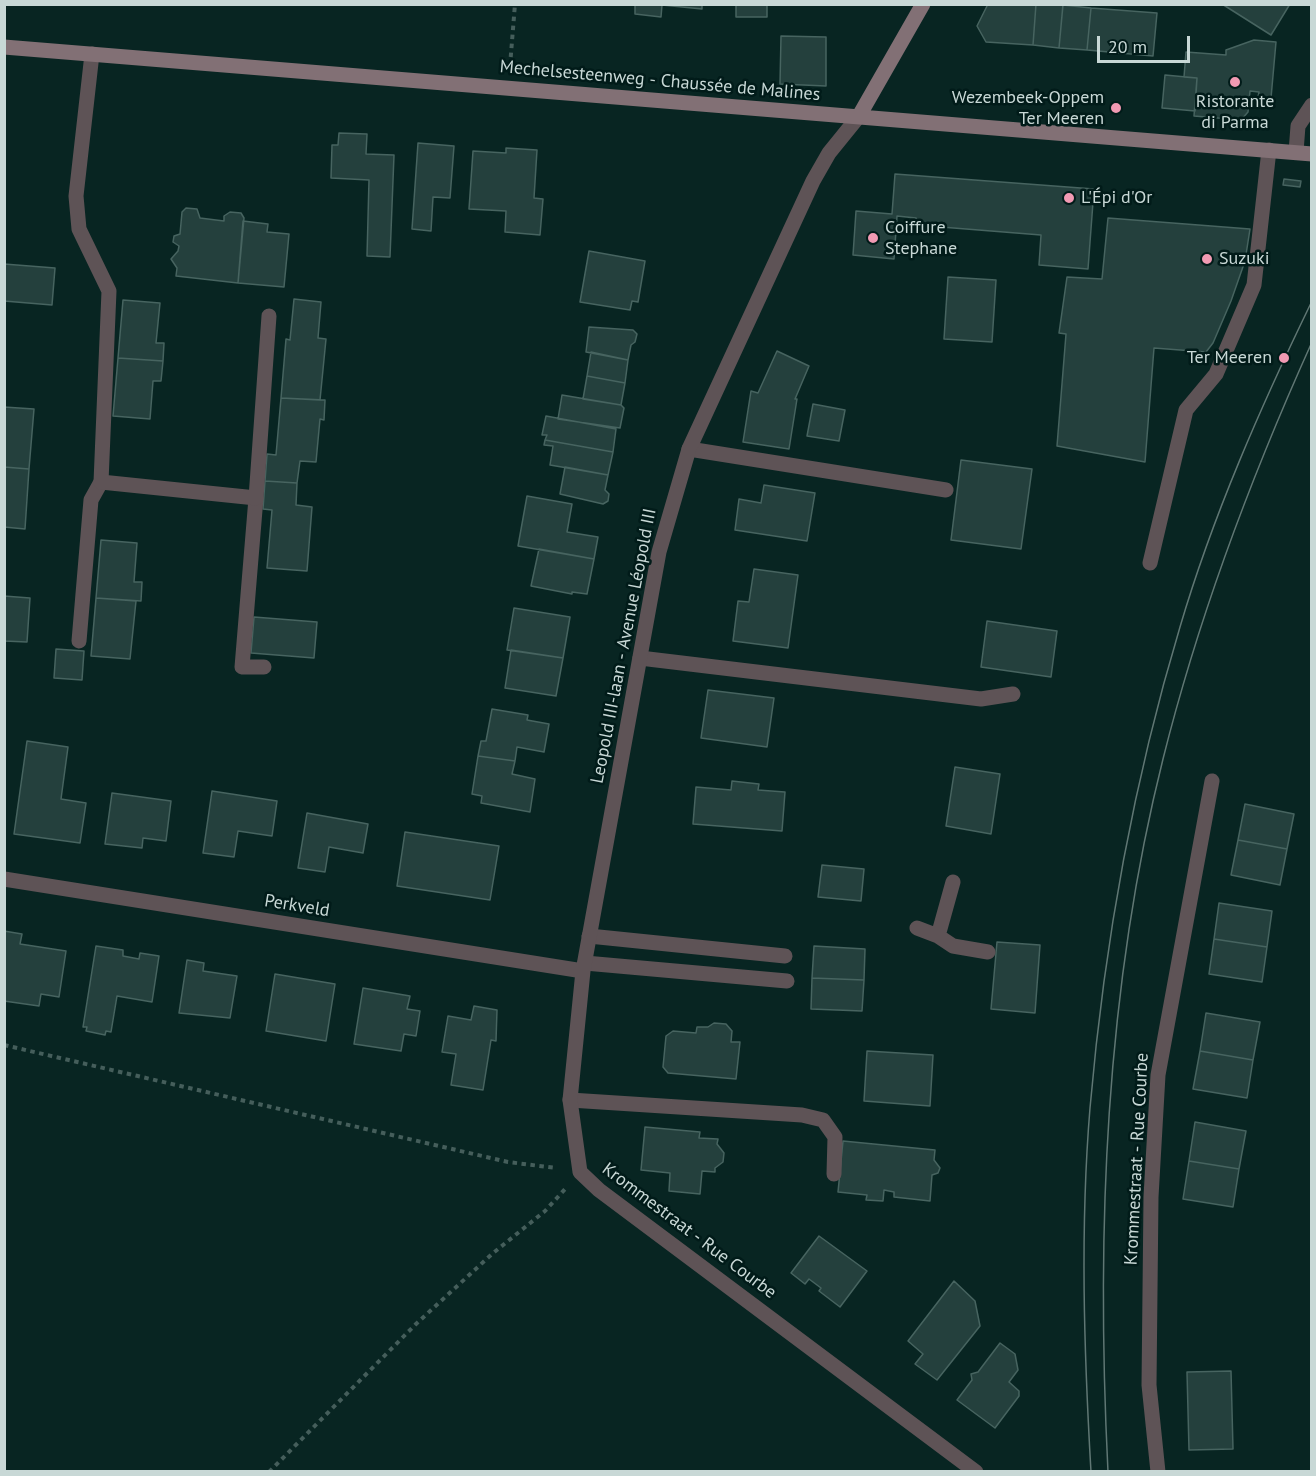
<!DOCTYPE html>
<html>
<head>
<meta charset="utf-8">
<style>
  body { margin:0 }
  #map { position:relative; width:1316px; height:1476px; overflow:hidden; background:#082522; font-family:"PT Sans",sans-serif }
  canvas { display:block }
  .frame { position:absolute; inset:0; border:6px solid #c8d8d6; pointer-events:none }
  .scale { position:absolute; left:1097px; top:36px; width:93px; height:27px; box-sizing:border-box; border:3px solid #c8d8d6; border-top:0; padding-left:8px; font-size:18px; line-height:21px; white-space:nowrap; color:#c8d8d6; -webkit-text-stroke:4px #011b19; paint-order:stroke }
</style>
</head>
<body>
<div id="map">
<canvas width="1316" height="1476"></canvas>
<div class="frame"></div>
<div class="scale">20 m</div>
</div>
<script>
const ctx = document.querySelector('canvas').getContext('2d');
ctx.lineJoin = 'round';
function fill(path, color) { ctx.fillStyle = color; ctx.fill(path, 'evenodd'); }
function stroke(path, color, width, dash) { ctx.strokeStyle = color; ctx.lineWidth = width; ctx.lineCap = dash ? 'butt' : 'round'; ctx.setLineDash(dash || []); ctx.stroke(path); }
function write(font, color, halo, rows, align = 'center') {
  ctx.font = font + ' "PT Sans",sans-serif'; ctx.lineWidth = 5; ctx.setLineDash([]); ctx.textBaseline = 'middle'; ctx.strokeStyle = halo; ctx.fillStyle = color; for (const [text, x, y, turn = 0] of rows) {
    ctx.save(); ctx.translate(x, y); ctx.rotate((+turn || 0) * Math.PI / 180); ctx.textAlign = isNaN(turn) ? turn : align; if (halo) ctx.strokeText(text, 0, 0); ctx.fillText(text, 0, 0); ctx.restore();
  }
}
const building = new Path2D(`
  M 635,4 L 702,4 L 702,9 L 662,5 L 661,17 L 635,14 Z
  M 736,4 L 767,4 L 767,17 L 736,17 Z
  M 988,4 L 1036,4 L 1033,45 L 986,42 L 977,26 Z
  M 1036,4 L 1063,4 L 1059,48 L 1033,45 Z
  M 1222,4 L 1290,4 L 1271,35 Z
  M 1063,5 L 1091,8 L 1087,50 L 1059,48 Z
  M 1091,8 L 1157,13 L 1153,56 L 1087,50 Z
  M 781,36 L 826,37 L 826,86 L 780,84 Z
  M 1254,40 L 1276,42 L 1271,98 L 1258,97 L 1259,92 L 1250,91 L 1248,112 L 1241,120 L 1194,116 L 1197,78 L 1184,77 L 1186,52 L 1226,55 L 1226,50 Z
  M 1165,75 L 1197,78 L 1195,111 L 1162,108 Z
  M 339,133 L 367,134 L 366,154 L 394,155 L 390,257 L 367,256 L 369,180 L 331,178 L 332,145 L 338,145 Z
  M 418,143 L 454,146 L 450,198 L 433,197 L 431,231 L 412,229 Z
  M 506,148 L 537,150 L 534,198 L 543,199 L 540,235 L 505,232 L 506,211 L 469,209 L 473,151 L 506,153 Z
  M 895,174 L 1094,189 L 1088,269 L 1039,265 L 1041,235 L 916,225 L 916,218 L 897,216 L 894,259 L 853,255 L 856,211 L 892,214 Z
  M 1284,179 L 1301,181 L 1300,187 L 1283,185 Z
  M 186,208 L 197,209 L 200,218 L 224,221 L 224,216 L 230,212 L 241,213 L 244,218 L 238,283 L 176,276 L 177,268 L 171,259 L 178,251 L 179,246 L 173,242 L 174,236 L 180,234 L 182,212 Z
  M 1108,218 L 1250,229 L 1245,261 L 1231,301 L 1213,343 L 1206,352 L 1154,348 L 1145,462 L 1057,446 L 1066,334 L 1059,333 L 1067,277 L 1102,279 Z
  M 243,221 L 268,224 L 267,232 L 289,234 L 284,287 L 238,283 Z
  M 589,251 L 645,261 L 638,302 L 632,301 L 630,310 L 580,302 Z
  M 4,264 L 55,268 L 52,305 L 4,301 Z
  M 948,277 L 996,280 L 992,342 L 944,339 Z
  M 294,299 L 321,302 L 318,338 L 326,339 L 320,400 L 281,398 L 286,339 L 290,340 Z
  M 123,300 L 160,303 L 156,343 L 164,343 L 163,361 L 118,358 Z
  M 589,327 L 633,330 L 637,334 L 635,342 L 631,345 L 628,360 L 586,352 Z
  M 777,351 L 809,366 L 795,399 L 797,399 L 789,449 L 743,442 L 751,391 L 758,393 Z
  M 591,352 L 628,360 L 625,383 L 587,376 Z
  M 118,358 L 163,361 L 161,381 L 153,381 L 150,419 L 113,416 Z
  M 587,376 L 625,383 L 621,405 L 583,399 Z
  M 562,395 L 621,405 L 624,408 L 620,428 L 558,419 Z
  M 281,398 L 325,400 L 324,420 L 320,419 L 316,462 L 300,461 L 297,483 L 265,481 L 267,454 L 276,455 Z
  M 813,404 L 845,410 L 839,441 L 807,436 Z
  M 4,407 L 34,409 L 29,469 L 4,467 Z
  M 546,416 L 616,429 L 613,452 L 545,440 L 547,435 L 542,435 Z
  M 545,440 L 613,452 L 608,475 L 550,465 L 553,446 L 544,445 Z
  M 961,460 L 1032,469 L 1021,549 L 951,540 Z
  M 4,467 L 29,469 L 25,529 L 4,527 Z
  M 565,467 L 608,475 L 605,490 L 609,494 L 608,501 L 603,504 L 560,494 Z
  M 265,481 L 297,483 L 296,505 L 312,507 L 307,571 L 267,568 L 272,510 L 263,509 Z
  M 764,485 L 815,493 L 807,541 L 735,530 L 739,499 L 761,503 Z
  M 527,496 L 572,504 L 567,532 L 598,537 L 594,559 L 518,546 Z
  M 101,540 L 137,543 L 134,582 L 142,582 L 141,601 L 96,598 Z
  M 539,549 L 594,559 L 587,594 L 572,592 L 572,594 L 531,586 Z
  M 754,569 L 798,575 L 788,648 L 733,641 L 738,601 L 749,602 Z
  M 4,596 L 30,598 L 27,642 L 4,641 Z
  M 96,598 L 136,601 L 130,659 L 91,656 Z
  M 514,608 L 570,617 L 563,658 L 507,650 Z
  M 254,617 L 317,622 L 314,658 L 251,653 Z
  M 987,621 L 1057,631 L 1051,677 L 981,667 Z
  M 56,649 L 84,651 L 82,680 L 54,678 Z
  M 511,650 L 563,658 L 556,696 L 505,688 Z
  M 708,690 L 774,698 L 767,747 L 701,738 Z
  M 492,709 L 528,715 L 527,720 L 549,724 L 544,752 L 517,747 L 515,761 L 478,756 L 481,741 L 486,741 Z
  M 27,741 L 68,747 L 61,799 L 86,803 L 80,843 L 14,834 Z
  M 478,756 L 515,761 L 512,774 L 535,779 L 530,812 L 481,803 L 482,796 L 472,794 Z
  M 955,767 L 1000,774 L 991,834 L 946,826 Z
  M 732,781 L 759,784 L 758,790 L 785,792 L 782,831 L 693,824 L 696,787 L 731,790 Z
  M 212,791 L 277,801 L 272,836 L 238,831 L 234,857 L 203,853 Z
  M 112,793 L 171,801 L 166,841 L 143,838 L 142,848 L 105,844 Z
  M 1245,804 L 1294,814 L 1287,849 L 1238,840 Z
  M 307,813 L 368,824 L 363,853 L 329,847 L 325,872 L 298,868 Z
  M 405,832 L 499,846 L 490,900 L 397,886 Z
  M 1238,840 L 1287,849 L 1280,885 L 1231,875 Z
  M 822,865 L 864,869 L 861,901 L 818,897 Z
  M 1219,903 L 1272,911 L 1267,947 L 1214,939 Z
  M 4,931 L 22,934 L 20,944 L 66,951 L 59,997 L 41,994 L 39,1006 L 4,1001 Z
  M 1214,939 L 1267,947 L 1262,982 L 1209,974 Z
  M 997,942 L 1040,945 L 1035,1013 L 991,1009 Z
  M 96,946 L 123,950 L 123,956 L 139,959 L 140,953 L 159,956 L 152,1002 L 117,996 L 111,1032 L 106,1031 L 105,1035 L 86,1031 L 87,1027 L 83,1027 Z
  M 814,946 L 865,949 L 864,980 L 812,978 Z
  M 187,960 L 204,963 L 203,971 L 237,976 L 230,1018 L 179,1013 Z
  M 275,974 L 335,984 L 326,1041 L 266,1031 Z
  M 812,978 L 864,980 L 862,1011 L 811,1009 Z
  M 363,988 L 410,996 L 407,1009 L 420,1011 L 416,1036 L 404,1034 L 401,1051 L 354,1044 Z
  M 474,1006 L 497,1010 L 496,1041 L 491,1040 L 483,1090 L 451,1085 L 456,1054 L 442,1052 L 448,1016 L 471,1020 Z
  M 1206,1013 L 1260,1022 L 1253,1060 L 1200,1051 Z
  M 714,1023 L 726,1024 L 732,1031 L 731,1042 L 740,1042 L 736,1079 L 668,1073 L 663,1067 L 666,1036 L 673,1031 L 696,1033 L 697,1027 L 708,1027 Z
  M 867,1051 L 933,1055 L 930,1106 L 864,1101 Z
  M 1200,1051 L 1253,1060 L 1247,1098 L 1193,1089 Z
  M 1195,1122 L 1246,1131 L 1239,1169 L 1189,1161 Z
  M 645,1127 L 700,1132 L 699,1138 L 718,1139 L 717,1144 L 724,1153 L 723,1162 L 715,1168 L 715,1172 L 702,1171 L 700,1194 L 669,1191 L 670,1173 L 641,1170 Z
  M 843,1141 L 935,1150 L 934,1160 L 940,1168 L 938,1173 L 932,1175 L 930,1201 L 894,1197 L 894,1192 L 884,1190 L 883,1201 L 866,1200 L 867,1195 L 838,1192 Z
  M 1189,1161 L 1239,1169 L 1233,1207 L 1183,1199 Z
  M 819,1236 L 867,1271 L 840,1307 L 819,1291 L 821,1288 L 809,1279 L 805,1284 L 791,1273 Z
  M 954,1281 L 975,1301 L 980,1326 L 937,1380 L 915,1364 L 923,1354 L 908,1341 Z
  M 1000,1343 L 1015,1354 L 1018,1370 L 1009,1382 L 1019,1391 L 1019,1396 L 995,1428 L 957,1400 L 972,1380 L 971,1374 L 978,1372 Z
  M 1231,1371 L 1233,1449 L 1189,1450 L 1187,1372 Z`);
fill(building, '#24403d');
stroke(building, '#476460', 1.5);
stroke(new Path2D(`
  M 510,66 L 515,4
  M 4,1045 L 508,1162 L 556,1168
  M 269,1472 L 416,1324 L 492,1254 L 545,1211 L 566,1188`), '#455e5b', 4, [4.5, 4.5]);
stroke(new Path2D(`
  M 1296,152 L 1298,126 L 1312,105
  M 689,449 L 946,490
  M 256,498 L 242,667 L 264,667
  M 1150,563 L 1186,410 L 1216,374 L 1254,285 L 1269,150
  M 79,641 L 91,500 L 101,482
  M 640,658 L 981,699 L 1013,694
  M 917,928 L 938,936 L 953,946 L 988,952
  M 589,936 L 785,956
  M 938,936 L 953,882
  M 585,963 L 787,981
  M 570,1100 L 802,1115 L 823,1120 L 835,1137 L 834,1174
  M 1158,1472 L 1149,1385 L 1151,1197 L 1158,1075 L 1212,781`), '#5e5356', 15);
stroke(new Path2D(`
  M 92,54 L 76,196 L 79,229 L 109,291 L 101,482 L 256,498 L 269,316
  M 859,116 L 829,153 L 813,181 L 689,449 L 659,552 L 583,971 L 570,1100 L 580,1172 L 599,1190 L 976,1472
  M 4,879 L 583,971`), '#5e5356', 15);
stroke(new Path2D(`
  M 4,47 L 1312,154
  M 859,116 L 923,4`), '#827075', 15);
stroke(new Path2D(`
  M 1091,1472 C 1084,1351 1080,1229 1090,1108 C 1104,946 1133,783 1180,627 C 1213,515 1261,406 1312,301
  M 1108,1472 C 1096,1234 1105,990 1163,759 C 1199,615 1251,477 1312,342`), '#607774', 1.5);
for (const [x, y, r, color] of [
  [1235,82,6,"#f19ab3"],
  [1116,108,6,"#f19ab3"],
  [1069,198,6,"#f19ab3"],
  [873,238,6,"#f19ab3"],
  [1207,259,6,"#f19ab3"],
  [1284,358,6,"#f19ab3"]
]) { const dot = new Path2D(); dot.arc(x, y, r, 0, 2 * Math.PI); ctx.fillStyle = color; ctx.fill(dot); stroke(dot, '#011b19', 2); }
write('18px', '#c8d8d6', '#011b19', [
  ["Mechelsesteenweg - Chaussée de Malines",660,81,5],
  ["Leopold III-laan - Avenue Léopold III",624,646,-79],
  ["Perkveld",297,906,9],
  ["Krommestraat - Rue Courbe",1137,1159,-87],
  ["Krommestraat - Rue Courbe",689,1231,37]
]);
write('18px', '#c8d8d6', '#011b19', [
  ["Wezembeek-Oppem",1104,98,"right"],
  ["Ter Meeren",1104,119,"right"],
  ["Ristorante",1235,102,"center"],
  ["di Parma",1235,123,"center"],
  ["L'Épi d'Or",1081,198],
  ["Coiffure",885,228],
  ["Stephane",885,249],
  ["Suzuki",1219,259],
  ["Ter Meeren",1272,358,"right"]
], 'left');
</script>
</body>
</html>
